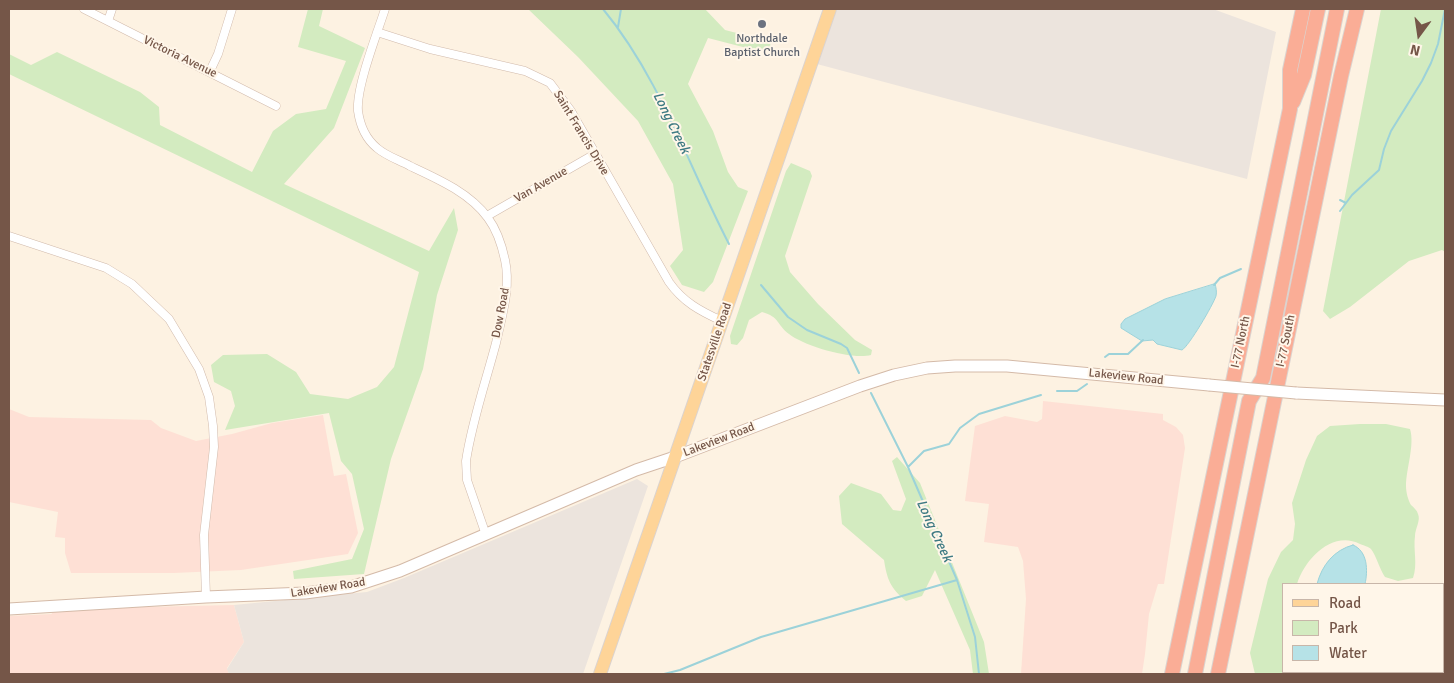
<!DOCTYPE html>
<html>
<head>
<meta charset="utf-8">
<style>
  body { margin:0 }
  #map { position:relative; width:1454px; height:683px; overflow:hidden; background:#fdf2e2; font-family:Signika,sans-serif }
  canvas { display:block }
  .frame { position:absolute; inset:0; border:10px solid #755648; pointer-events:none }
  .legend { position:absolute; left:1282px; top:583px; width:162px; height:90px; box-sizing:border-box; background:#fff6e9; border:1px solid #c8b6a9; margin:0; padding:6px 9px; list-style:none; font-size:15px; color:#755648 }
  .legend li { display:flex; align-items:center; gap:10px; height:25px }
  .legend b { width:25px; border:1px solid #c8b6a9 }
  .north { position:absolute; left:1394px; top:10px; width:50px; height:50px; -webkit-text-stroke:4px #fff6e9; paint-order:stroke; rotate:194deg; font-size:14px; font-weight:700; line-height:20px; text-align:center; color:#755648 }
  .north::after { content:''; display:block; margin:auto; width:18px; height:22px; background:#755648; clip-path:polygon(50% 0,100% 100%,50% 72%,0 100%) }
</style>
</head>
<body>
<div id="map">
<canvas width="1454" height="683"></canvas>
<div class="frame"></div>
<ul class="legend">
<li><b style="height:6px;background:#fed498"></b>Road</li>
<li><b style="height:14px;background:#d3ebc0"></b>Park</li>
<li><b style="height:14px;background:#b6e2e7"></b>Water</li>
</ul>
<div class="north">N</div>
</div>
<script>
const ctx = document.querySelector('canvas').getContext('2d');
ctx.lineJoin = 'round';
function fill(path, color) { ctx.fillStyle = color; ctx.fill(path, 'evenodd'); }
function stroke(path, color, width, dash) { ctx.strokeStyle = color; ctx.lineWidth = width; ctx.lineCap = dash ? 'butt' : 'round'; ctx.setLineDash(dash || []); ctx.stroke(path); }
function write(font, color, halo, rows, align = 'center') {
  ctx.font = font + ' Signika,sans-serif'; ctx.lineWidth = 4; ctx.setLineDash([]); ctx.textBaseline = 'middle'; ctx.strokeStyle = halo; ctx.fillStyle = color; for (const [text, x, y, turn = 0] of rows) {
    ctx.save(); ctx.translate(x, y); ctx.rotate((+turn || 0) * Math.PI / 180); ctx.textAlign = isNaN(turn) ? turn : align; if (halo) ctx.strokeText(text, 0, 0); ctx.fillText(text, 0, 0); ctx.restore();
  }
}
fill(new Path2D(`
  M 1043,401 L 1163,414 L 1163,420 L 1176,427 L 1183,435 L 1185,448 L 1164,584 L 1158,584 L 1149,614 L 1145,654 L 1142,674 L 1021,674 L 1026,599 L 1023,561 L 1018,547 L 984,542 L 989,504 L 965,501 L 975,426 L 1005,416 L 1037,422 L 1042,419 Z
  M 9,409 L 29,417 L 151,420 L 161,428 L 196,441 L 232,434 L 272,423 L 323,415 L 334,476 L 346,474 L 358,533 L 348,554 L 241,570 L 174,573 L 71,573 L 65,553 L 65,538 L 55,537 L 58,512 L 9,502 Z
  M 234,605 L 244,642 L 227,668 L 229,674 L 9,674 L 9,616 L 52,614 L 51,609 Z`), '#fee0d5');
fill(new Path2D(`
  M 837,9 L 1213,9 L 1276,32 L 1247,179 L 817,64 Z
  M 637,479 L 648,486 L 583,674 L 229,674 L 227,669 L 244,642 L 234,605 L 367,592 L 404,578 Z`), '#ece4dd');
fill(new Path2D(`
  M 308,9 L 323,9 L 319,26 L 365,48 L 334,128 L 284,184 L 429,251 L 454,208 L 458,230 L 437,295 L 423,369 L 391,459 L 364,574 L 294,579 L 293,571 L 352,559 L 364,529 L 352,474 L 341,461 L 329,413 L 225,430 L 235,406 L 231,391 L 214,382 L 211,365 L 223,355 L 267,354 L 296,372 L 310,394 L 348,399 L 377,387 L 394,367 L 419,272 L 9,74 L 9,54 L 31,65 L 57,52 L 140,92 L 159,107 L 160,125 L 252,172 L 273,131 L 296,114 L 326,109 L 346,61 L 298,47 Z
  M 528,9 L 705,9 L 725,30 L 768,41 L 772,47 L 766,53 L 708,38 L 688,84 L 713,131 L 728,172 L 738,187 L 748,191 L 713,282 L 704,292 L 682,285 L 670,266 L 683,250 L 673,184 L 638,121 L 578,57 Z
  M 1381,9 L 1445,9 L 1445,252 L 1442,250 L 1409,261 L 1350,307 L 1330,319 L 1323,311 Z
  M 791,163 L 810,171 L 812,176 L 785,256 L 790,272 L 818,304 L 855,340 L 872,350 L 871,355 C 852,360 804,346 789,334 C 776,324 780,317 762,312 L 749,320 L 743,338 L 737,345 L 731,344 L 730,336 L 786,171 Z
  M 1360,424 L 1386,424 L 1410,429 C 1415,445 1406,469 1406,486 C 1406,492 1408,500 1411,505 C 1414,508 1417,510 1418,514 C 1421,520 1415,529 1415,536 C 1413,550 1418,564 1413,578 L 1398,581 L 1385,577 C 1380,570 1376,555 1371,549 C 1369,547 1363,545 1360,544 C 1332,530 1305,559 1297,584 L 1283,584 L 1283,672 L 1291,672 L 1291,674 L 1255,674 L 1250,653 L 1268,579 L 1281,552 L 1293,540 L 1295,524 L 1292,503 L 1306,460 L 1317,436 L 1330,426 Z
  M 897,457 L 920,483 L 984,642 L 989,674 L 973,674 L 970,650 L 935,570 L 922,596 L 906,601 C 890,588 887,579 884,560 L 842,524 L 839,496 L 851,483 L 881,494 L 893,510 L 901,511 L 906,499 L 892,461 Z`), '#d3ebc0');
const water = new Path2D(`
  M 1215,284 C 1216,287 1217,292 1216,296 C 1213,305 1189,346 1182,350 L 1157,344 L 1153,340 L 1142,341 L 1121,328 L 1121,324 L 1125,319 L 1165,299 Z
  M 1353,545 C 1368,551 1368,571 1365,584 L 1317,584 C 1322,565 1334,550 1353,545 Z`);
fill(water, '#b6e2e7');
stroke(water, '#9cd2d9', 1);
stroke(new Path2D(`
  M 603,9 C 660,78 688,165 729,244
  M 618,27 L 621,9
  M 1340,200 L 1346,203
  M 1340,211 L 1352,195 L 1379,170 L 1384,149 L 1391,131 L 1422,81 L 1431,63 L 1438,44 L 1445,9
  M 761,285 L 788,317 L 807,330 L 841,344 L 847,348 L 859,373
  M 1214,285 L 1220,278 L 1241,269
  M 1105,357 L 1109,354 L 1128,354 L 1143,340
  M 1057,391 L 1077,391 L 1087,384
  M 871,393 L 908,467 L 957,580 L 975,637 L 979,674
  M 908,467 L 924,451 L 949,444 L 960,428 L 979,414 L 1041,395
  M 664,674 L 680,670 L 761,637 L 957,580`), '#9cd2d9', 2);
const street = new Path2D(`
  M 84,9 L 276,106
  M 385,9 C 377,34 356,87 358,111 C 360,125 366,139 377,148 C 386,156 399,160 410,166 C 438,179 470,193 488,218 C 497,230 502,246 505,260 C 511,287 502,316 496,343 C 486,381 472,421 466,461 L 467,480 L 486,535
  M 108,21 L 112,9
  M 377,32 L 430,49 L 525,71 L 550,83 L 571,111 L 669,282 C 683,302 700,311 722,321
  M 210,71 L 218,54 L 232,9
  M 487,216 L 595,154
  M 9,236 L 106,268 L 132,284 L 169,319 L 199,369 L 209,397 L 213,426 L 214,447 L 204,535 L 206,597
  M 1443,623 L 1445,622
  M 1443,654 L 1445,654
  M 1306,672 L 1306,674
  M 1357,672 L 1358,674`);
const secondary = new Path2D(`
  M 1296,393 L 1445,400
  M 9,609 L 206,597 L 305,593 L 351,587 L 400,571 L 636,470 L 675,457 L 860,386 L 894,375 L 927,368 L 955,366 L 1007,366 L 1209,385`);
const primary = new Path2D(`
  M 600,674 L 830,9`);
const highway = new Path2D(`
  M 1293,102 L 1304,75 L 1318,9
  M 1172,674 L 1290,109 L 1290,70 L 1303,9
  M 1195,674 L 1249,401 L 1263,378 L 1337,9
  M 1218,674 L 1341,76 L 1357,9`);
stroke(street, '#d1baab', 9);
stroke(secondary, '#d4baa8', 13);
stroke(primary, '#dbd3cf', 14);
stroke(highway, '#dbd3cf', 16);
stroke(street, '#fff', 8);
stroke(secondary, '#fff', 11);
stroke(primary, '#fed498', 12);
stroke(highway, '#faad96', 14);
const secondaryBridge = new Path2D(`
  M 1209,385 L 1296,393`);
stroke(secondaryBridge, '#d4baa8', 13, []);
stroke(secondaryBridge, '#fff', 11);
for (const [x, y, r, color] of [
  [762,24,5,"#6b7280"]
]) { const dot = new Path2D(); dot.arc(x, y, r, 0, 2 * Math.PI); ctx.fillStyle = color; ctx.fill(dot); stroke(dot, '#fff6e9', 2); }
write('12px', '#5b616d', '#fff6e9', [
  ["Northdale",762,39],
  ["Baptist Church",762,53]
]);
write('12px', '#755648', '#fff6e9', [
  ["Victoria Avenue",180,57,26],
  ["Saint Francis Drive",581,133,59],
  ["Van Avenue",541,185,-30],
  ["Dow Road",501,313,-79],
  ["I-77 South",1286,341,-78],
  ["Statesville Road",715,342,-71],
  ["I-77 North",1241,342,-78],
  ["Lakeview Road",1126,377,6],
  ["Lakeview Road",719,440,-21],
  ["Lakeview Road",328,588,-9]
]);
write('italic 14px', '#3e7a83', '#fff6e9', [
  ["Long Creek",671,123,64],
  ["Long Creek",934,531,65]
]);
</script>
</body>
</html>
